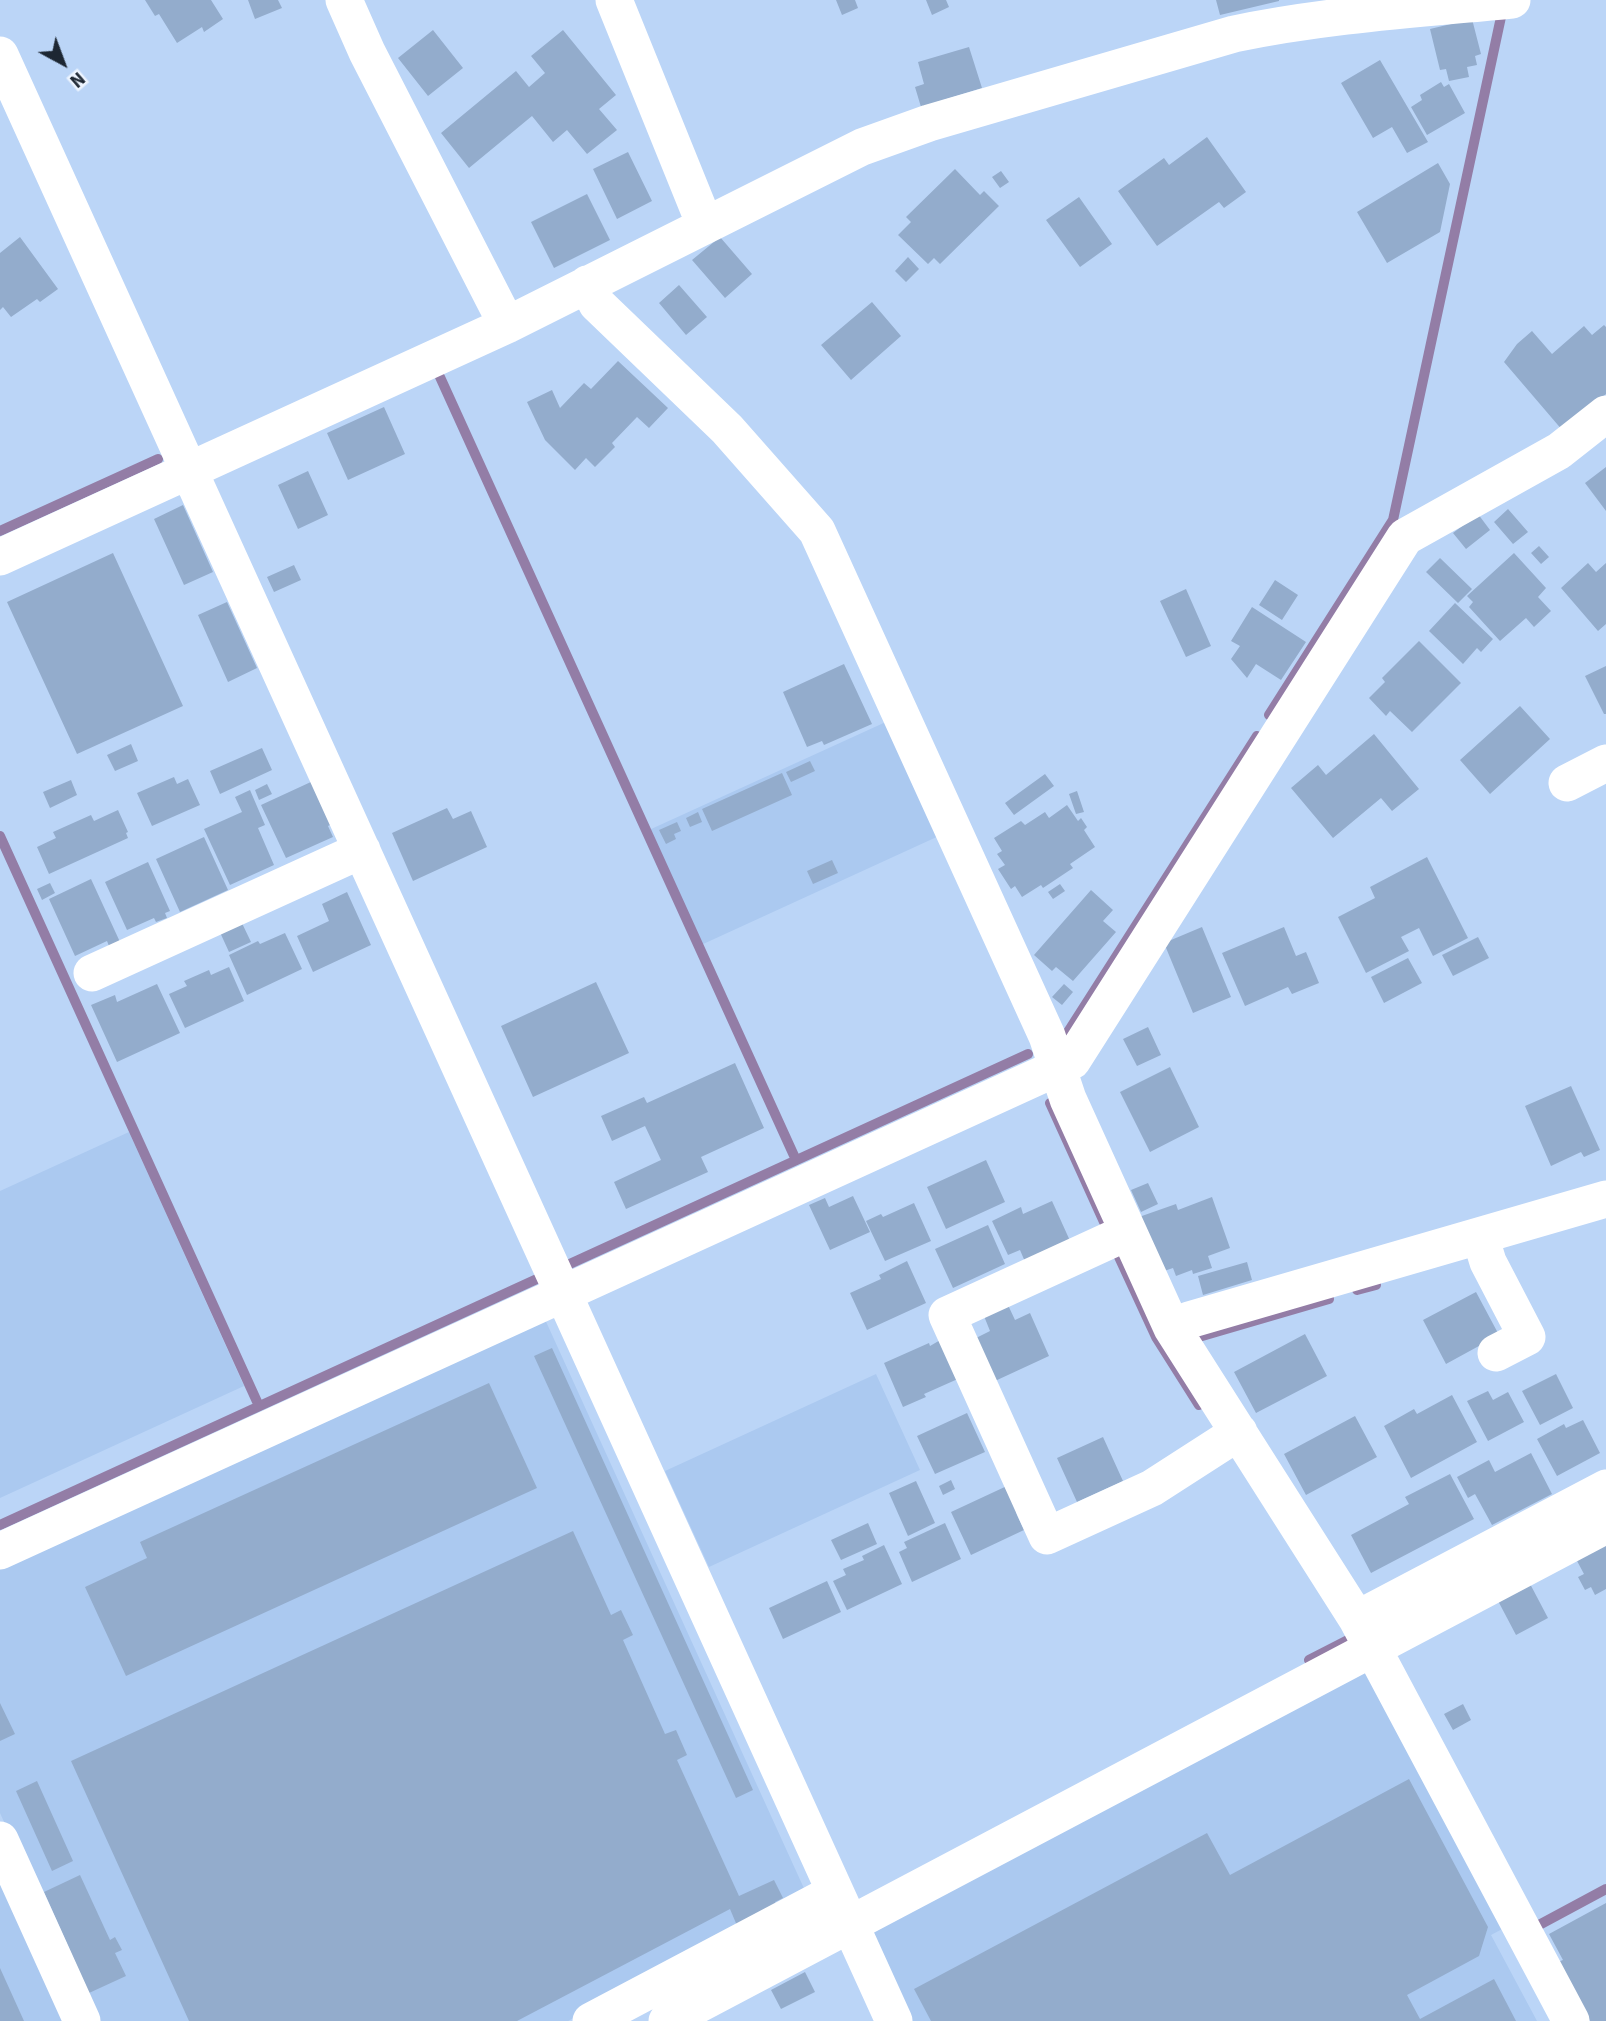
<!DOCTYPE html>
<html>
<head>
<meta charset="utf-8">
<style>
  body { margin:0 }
  #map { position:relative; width:1606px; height:2021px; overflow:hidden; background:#bbd5f7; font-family:"Source Sans 3",sans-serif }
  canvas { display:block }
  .north { position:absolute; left:28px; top:28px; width:70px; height:70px; -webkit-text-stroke:5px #ecf4ff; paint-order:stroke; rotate:139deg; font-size:19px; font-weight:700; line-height:28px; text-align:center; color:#1d2733 }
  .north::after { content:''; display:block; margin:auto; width:24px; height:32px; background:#1d2733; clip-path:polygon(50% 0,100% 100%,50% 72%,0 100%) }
</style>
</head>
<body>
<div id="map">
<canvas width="1606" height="2021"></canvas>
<div class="north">N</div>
</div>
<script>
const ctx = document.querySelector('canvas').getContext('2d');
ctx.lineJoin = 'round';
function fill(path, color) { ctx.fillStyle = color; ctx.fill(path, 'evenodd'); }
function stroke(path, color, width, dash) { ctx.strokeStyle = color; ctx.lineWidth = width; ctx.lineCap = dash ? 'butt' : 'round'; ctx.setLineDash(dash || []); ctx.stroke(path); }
fill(new Path2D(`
  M 888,721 L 941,835 L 701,945 L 649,830 Z
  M 129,1132 L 244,1386 L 0,1498 L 0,1191 Z
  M 543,1315 L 807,1895 L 568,2021 L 94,2021 L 0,1813 L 0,1563 Z
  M 876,1374 L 920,1470 L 709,1567 L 665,1471 Z
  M 1369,1665 L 1508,1926 L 1491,1935 L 1537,2021 L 912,2021 L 870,1929 Z
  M 0,1867 L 70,2021 L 0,2021 Z`), '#abc9f0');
stroke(new Path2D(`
  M 440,377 L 796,1160
  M 0,531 L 158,459
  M 1269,715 L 1393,520 L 1501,17
  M 0,836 L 259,1406
  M 1068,1032 L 1257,736
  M 1050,1103 L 1104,1222
  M 1119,1257 L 1156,1337 L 1199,1405
  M 1357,1290 L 1376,1285
  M 1192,1339 L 1329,1299
  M 0,1525 L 1028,1054
  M 1309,1660 L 1350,1639
  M 1539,1925 L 1606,1889`), '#937da6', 10);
fill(new Path2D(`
  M 145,0 L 211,0 L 223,19 L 204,32 L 202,27 L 177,43 L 159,14 L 155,16 Z
  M 248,0 L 278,0 L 282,8 L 255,19 Z
  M 836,0 L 855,0 L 858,8 L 842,15 Z
  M 926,0 L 946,0 L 949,7 L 932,15 Z
  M 1216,0 L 1279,0 L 1279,1 L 1220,15 Z
  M 1472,19 L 1481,54 L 1475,56 L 1477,65 L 1467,67 L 1469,77 L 1449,81 L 1446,69 L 1440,70 L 1430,29 Z
  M 433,30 L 463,68 L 428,96 L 398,58 Z
  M 563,30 L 616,95 L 599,109 L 617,130 L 587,154 L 567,130 L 553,142 L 532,116 L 469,168 L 441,133 L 516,71 L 529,87 L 545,73 L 531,56 Z
  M 969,47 L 982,88 L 921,107 L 915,87 L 924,84 L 918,62 Z
  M 1380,60 L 1428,142 L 1407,153 L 1392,127 L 1373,138 L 1341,83 Z
  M 1441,82 L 1444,87 L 1449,84 L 1465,113 L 1427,135 L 1411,107 L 1422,100 L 1420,95 Z
  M 1207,137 L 1246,192 L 1224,208 L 1219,202 L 1157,246 L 1118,191 L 1164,158 L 1169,165 Z
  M 628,152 L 652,201 L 617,219 L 593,169 Z
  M 1438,163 L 1450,184 L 1440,232 L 1387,263 L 1357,212 Z
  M 955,169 L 980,195 L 984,191 L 999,206 L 940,264 L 934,258 L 928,264 L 898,235 L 911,222 L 906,217 Z
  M 1001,171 L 1009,182 L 1000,188 L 992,177 Z
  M 587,194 L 610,240 L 554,268 L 531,222 Z
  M 1079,197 L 1112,244 L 1080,267 L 1046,220 Z
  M 20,237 L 58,289 L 40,302 L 37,299 L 11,317 L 3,307 L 0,310 L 0,253 Z
  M 720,237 L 752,274 L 725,298 L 692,260 Z
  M 908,257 L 919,269 L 906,282 L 895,271 Z
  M 679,285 L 707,317 L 686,335 L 659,303 Z
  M 872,302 L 901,336 L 851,380 L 821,345 Z
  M 1604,325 L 1606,327 L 1606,394 L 1563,431 L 1504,362 L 1517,344 L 1532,331 L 1552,354 L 1584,326 L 1592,335 Z
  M 618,361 L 668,408 L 649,428 L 637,417 L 612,443 L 615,447 L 595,467 L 586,458 L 575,470 L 545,440 L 527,402 L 552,390 L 560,408 L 584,383 L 591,389 Z
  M 384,407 L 405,454 L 348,480 L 327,433 Z
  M 1606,467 L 1606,511 L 1585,483 Z
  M 308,471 L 328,515 L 298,529 L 278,485 Z
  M 183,505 L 213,572 L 184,585 L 154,519 Z
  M 1508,509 L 1528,532 L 1513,544 L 1494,522 Z
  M 1478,514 L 1490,530 L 1466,549 L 1453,533 Z
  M 1539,546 L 1549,557 L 1541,564 L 1531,553 Z
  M 113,553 L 183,706 L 77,754 L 7,602 Z
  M 1514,553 L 1546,588 L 1538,597 L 1551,611 L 1534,627 L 1526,618 L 1500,641 L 1469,607 L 1473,602 L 1467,596 Z
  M 1440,558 L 1472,589 L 1458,603 L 1426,572 Z
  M 1588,563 L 1596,572 L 1606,563 L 1606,624 L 1598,631 L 1561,588 Z
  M 294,565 L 301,580 L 274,592 L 267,577 Z
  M 1275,580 L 1298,595 L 1282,620 L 1259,605 Z
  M 1186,589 L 1211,646 L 1186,657 L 1160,601 Z
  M 227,602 L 257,668 L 228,682 L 198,615 Z
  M 1455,603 L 1493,639 L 1481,652 L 1477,648 L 1463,664 L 1429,631 Z
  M 1252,607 L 1306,642 L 1281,680 L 1256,664 L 1247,678 L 1231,659 L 1240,646 L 1231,641 Z
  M 1419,641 L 1461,683 L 1412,732 L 1390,711 L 1386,716 L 1369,698 L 1385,682 L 1382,678 Z
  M 844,664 L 872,724 L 824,745 L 822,741 L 807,747 L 783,692 Z
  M 1606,666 L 1606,714 L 1604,714 L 1585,676 Z
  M 1520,706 L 1550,739 L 1490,794 L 1460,760 Z
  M 1374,734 L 1419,789 L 1392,811 L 1381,798 L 1333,838 L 1291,788 L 1318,765 L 1326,775 Z
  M 131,744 L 138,761 L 115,771 L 107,755 Z
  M 262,748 L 272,770 L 220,794 L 210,771 Z
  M 810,761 L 815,771 L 791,782 L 786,772 Z
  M 782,773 L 792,795 L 712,831 L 702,809 Z
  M 1045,774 L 1054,786 L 1014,815 L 1005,803 Z
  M 174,777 L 177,784 L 188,779 L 200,805 L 152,826 L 137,793 Z
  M 71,780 L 77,795 L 50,808 L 43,792 Z
  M 313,781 L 332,824 L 328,826 L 333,837 L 286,858 L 261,805 Z
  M 267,784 L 272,794 L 259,800 L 255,790 Z
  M 250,790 L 265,825 L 258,828 L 274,865 L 230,885 L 204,829 L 242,812 L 235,797 Z
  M 1077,791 L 1084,812 L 1076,814 L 1069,794 Z
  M 1067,805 L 1078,821 L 1081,818 L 1087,827 L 1084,830 L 1095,847 L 1070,864 L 1073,868 L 1043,888 L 1041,885 L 1022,897 L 1015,886 L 1011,889 L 998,869 L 1005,865 L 997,854 L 1002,851 L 994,838 L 1021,821 L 1025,825 L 1045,812 L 1049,818 Z
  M 447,808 L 453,819 L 471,811 L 487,847 L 413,881 L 392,833 Z
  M 118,810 L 128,832 L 126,833 L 128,838 L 49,874 L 37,847 L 56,838 L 53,832 L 91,815 L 94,821 Z
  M 698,812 L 702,822 L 690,827 L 686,818 Z
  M 677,822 L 681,831 L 674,834 L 676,839 L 666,844 L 659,830 Z
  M 204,837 L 228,890 L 180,912 L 156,859 Z
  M 1427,857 L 1468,938 L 1433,956 L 1419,928 L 1401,937 L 1409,951 L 1366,973 L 1338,917 L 1375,898 L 1370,887 Z
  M 832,860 L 838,873 L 813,884 L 807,871 Z
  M 148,862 L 170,911 L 165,913 L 167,918 L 156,922 L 154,918 L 127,930 L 105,882 Z
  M 91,879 L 120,942 L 109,946 L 107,941 L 75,956 L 49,899 Z
  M 50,883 L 55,893 L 42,900 L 37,889 Z
  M 1060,884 L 1065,891 L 1053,899 L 1048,892 Z
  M 1091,890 L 1113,910 L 1103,921 L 1116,932 L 1073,981 L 1056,967 L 1052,971 L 1034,955 Z
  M 347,892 L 371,945 L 313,972 L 297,936 L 329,921 L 322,904 Z
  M 240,919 L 251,942 L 229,952 L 218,928 Z
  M 1202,927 L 1231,997 L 1193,1013 L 1164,943 Z
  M 1284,927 L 1296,956 L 1306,952 L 1319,983 L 1292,994 L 1288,987 L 1245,1006 L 1222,953 Z
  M 285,933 L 302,969 L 247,995 L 229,955 L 258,941 L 260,944 Z
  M 1478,937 L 1489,958 L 1453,976 L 1442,955 Z
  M 1408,958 L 1422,983 L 1384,1003 L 1371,977 Z
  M 229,967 L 244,1001 L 185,1028 L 169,994 L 187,986 L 184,981 L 209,970 L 211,975 Z
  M 596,982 L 629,1053 L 533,1097 L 501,1026 Z
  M 157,984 L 180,1033 L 117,1062 L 91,1005 L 115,995 L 117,1002 Z
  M 1064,984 L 1073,992 L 1062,1005 L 1052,997 Z
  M 1148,1027 L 1161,1055 L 1137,1066 L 1123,1039 Z
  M 735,1063 L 764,1128 L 701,1157 L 708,1172 L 626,1209 L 614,1182 L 661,1160 L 645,1126 L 612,1141 L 601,1116 L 644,1097 L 647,1103 Z
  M 1170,1067 L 1199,1127 L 1150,1152 L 1120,1092 Z
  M 1571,1086 L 1600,1150 L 1584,1157 L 1581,1152 L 1551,1166 L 1525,1106 Z
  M 986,1160 L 1005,1202 L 946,1229 L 927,1187 Z
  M 1148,1183 L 1158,1204 L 1141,1212 L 1131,1190 Z
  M 853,1196 L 870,1232 L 830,1250 L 809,1205 L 825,1198 L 829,1207 Z
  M 1212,1197 L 1230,1248 L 1208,1256 L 1212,1268 L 1193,1274 L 1192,1270 L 1176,1276 L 1173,1268 L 1158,1273 L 1139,1217 L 1176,1204 L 1178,1210 Z
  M 1052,1201 L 1071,1243 L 1026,1264 L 1020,1250 L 1008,1255 L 992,1221 L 1021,1207 L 1023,1214 Z
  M 914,1203 L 931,1241 L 885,1261 L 866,1221 L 881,1214 L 883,1217 Z
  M 988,1225 L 1005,1264 L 953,1288 L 935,1249 Z
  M 907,1261 L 926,1303 L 867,1330 L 850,1293 L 881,1279 L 879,1275 Z
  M 1247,1262 L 1252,1280 L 1203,1295 L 1198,1276 Z
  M 1476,1292 L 1499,1335 L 1446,1364 L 1423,1320 Z
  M 1008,1305 L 1015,1320 L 1030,1313 L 1049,1356 L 995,1381 L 976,1338 L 990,1331 L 984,1316 Z
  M 1305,1334 L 1327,1376 L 1256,1413 L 1234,1372 Z
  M 942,1339 L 960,1378 L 924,1394 L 926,1397 L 903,1407 L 884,1363 L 929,1343 L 930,1346 Z
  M 552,1348 L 753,1790 L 736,1798 L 534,1356 Z
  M 1556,1374 L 1573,1408 L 1540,1425 L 1522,1391 Z
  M 489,1383 L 537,1488 L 126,1676 L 85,1587 L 147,1558 L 140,1542 Z
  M 1488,1391 L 1493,1400 L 1508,1392 L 1524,1422 L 1488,1441 L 1467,1401 Z
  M 1452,1395 L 1477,1442 L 1411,1478 L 1384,1426 L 1414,1409 L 1417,1414 Z
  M 967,1413 L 985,1452 L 935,1474 L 917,1436 Z
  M 1355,1416 L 1377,1457 L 1306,1495 L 1284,1454 Z
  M 1583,1420 L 1600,1453 L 1557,1476 L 1537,1439 L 1564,1424 L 1566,1428 Z
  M 1103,1437 L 1123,1481 L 1077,1502 L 1057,1458 Z
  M 1531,1453 L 1552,1494 L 1492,1525 L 1475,1494 L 1468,1498 L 1457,1477 L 1489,1460 L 1495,1472 Z
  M 1450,1474 L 1474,1519 L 1371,1573 L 1351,1535 L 1409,1504 L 1405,1497 Z
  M 951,1480 L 955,1489 L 943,1495 L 939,1486 Z
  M 916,1481 L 935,1523 L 908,1536 L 889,1493 Z
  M 1009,1485 L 1017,1515 L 1024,1530 L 971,1555 L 951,1512 Z
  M 868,1523 L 877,1544 L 841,1560 L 831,1540 Z
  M 945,1523 L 961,1559 L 912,1582 L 899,1552 L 907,1548 L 904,1542 Z
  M 573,1531 L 611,1615 L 621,1610 L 633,1635 L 623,1640 L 665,1734 L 676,1730 L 687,1755 L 677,1760 L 739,1896 L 774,1880 L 783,1898 L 775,1902 L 778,1909 L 738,1928 L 730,1909 L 517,2021 L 189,2021 L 71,1761 Z
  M 1606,1544 L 1606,1589 L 1595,1595 L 1591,1587 L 1585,1590 L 1578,1577 L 1584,1574 L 1576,1559 Z
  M 884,1545 L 902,1584 L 847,1610 L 833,1581 L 846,1575 L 843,1569 L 864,1560 L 862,1556 Z
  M 1528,1580 L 1548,1618 L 1516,1635 L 1496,1597 Z
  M 827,1581 L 841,1612 L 783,1639 L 769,1608 Z
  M 0,1703 L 15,1734 L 0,1741 Z
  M 1463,1704 L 1471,1720 L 1453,1730 L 1444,1714 Z
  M 1409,1779 L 1488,1927 L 1479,1956 L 1407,1995 L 1420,2019 L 1494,1979 L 1516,2021 L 931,2021 L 914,1989 L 1207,1833 L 1230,1875 Z
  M 37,1781 L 73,1861 L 52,1871 L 16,1791 Z
  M 80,1875 L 110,1940 L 115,1937 L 122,1950 L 115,1953 L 126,1976 L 89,1993 L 44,1892 Z
  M 1606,1903 L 1606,2021 L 1590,2021 L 1558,1962 L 1563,1960 L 1549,1934 Z
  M 0,1968 L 24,2021 L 0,2021 Z
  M 805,1972 L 815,1992 L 781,2009 L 771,1990 Z`), '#93accc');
stroke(new Path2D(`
  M 344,0 L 367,52 L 507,325
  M 614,0 L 705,225
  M 0,55 L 894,2021
  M 587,284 L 597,304 L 727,429 L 817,531 L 1047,1036 L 1068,1099 L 1172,1328 L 1357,1619 L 1571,2021
  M 0,557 L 507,325 L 862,147 L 929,123 L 1234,34 C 1325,15 1419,9 1512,0
  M 1567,783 L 1606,763
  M 92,973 L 362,850
  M 1128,1232 L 947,1315 L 1047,1536 L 1152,1488 L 1239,1432
  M 1480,1236 L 1488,1262 L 1527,1337 L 1496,1353
  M 1172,1328 L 1189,1320 L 1606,1199
  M 0,1551 L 1072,1061 L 1405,537 L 1559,451 L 1606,414
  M 1357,1619 L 1606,1488
  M 0,1840 L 82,2021
  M 591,2021 L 835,1892
  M 667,2021 L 1606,1525`), '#fff', 37);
</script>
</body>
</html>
